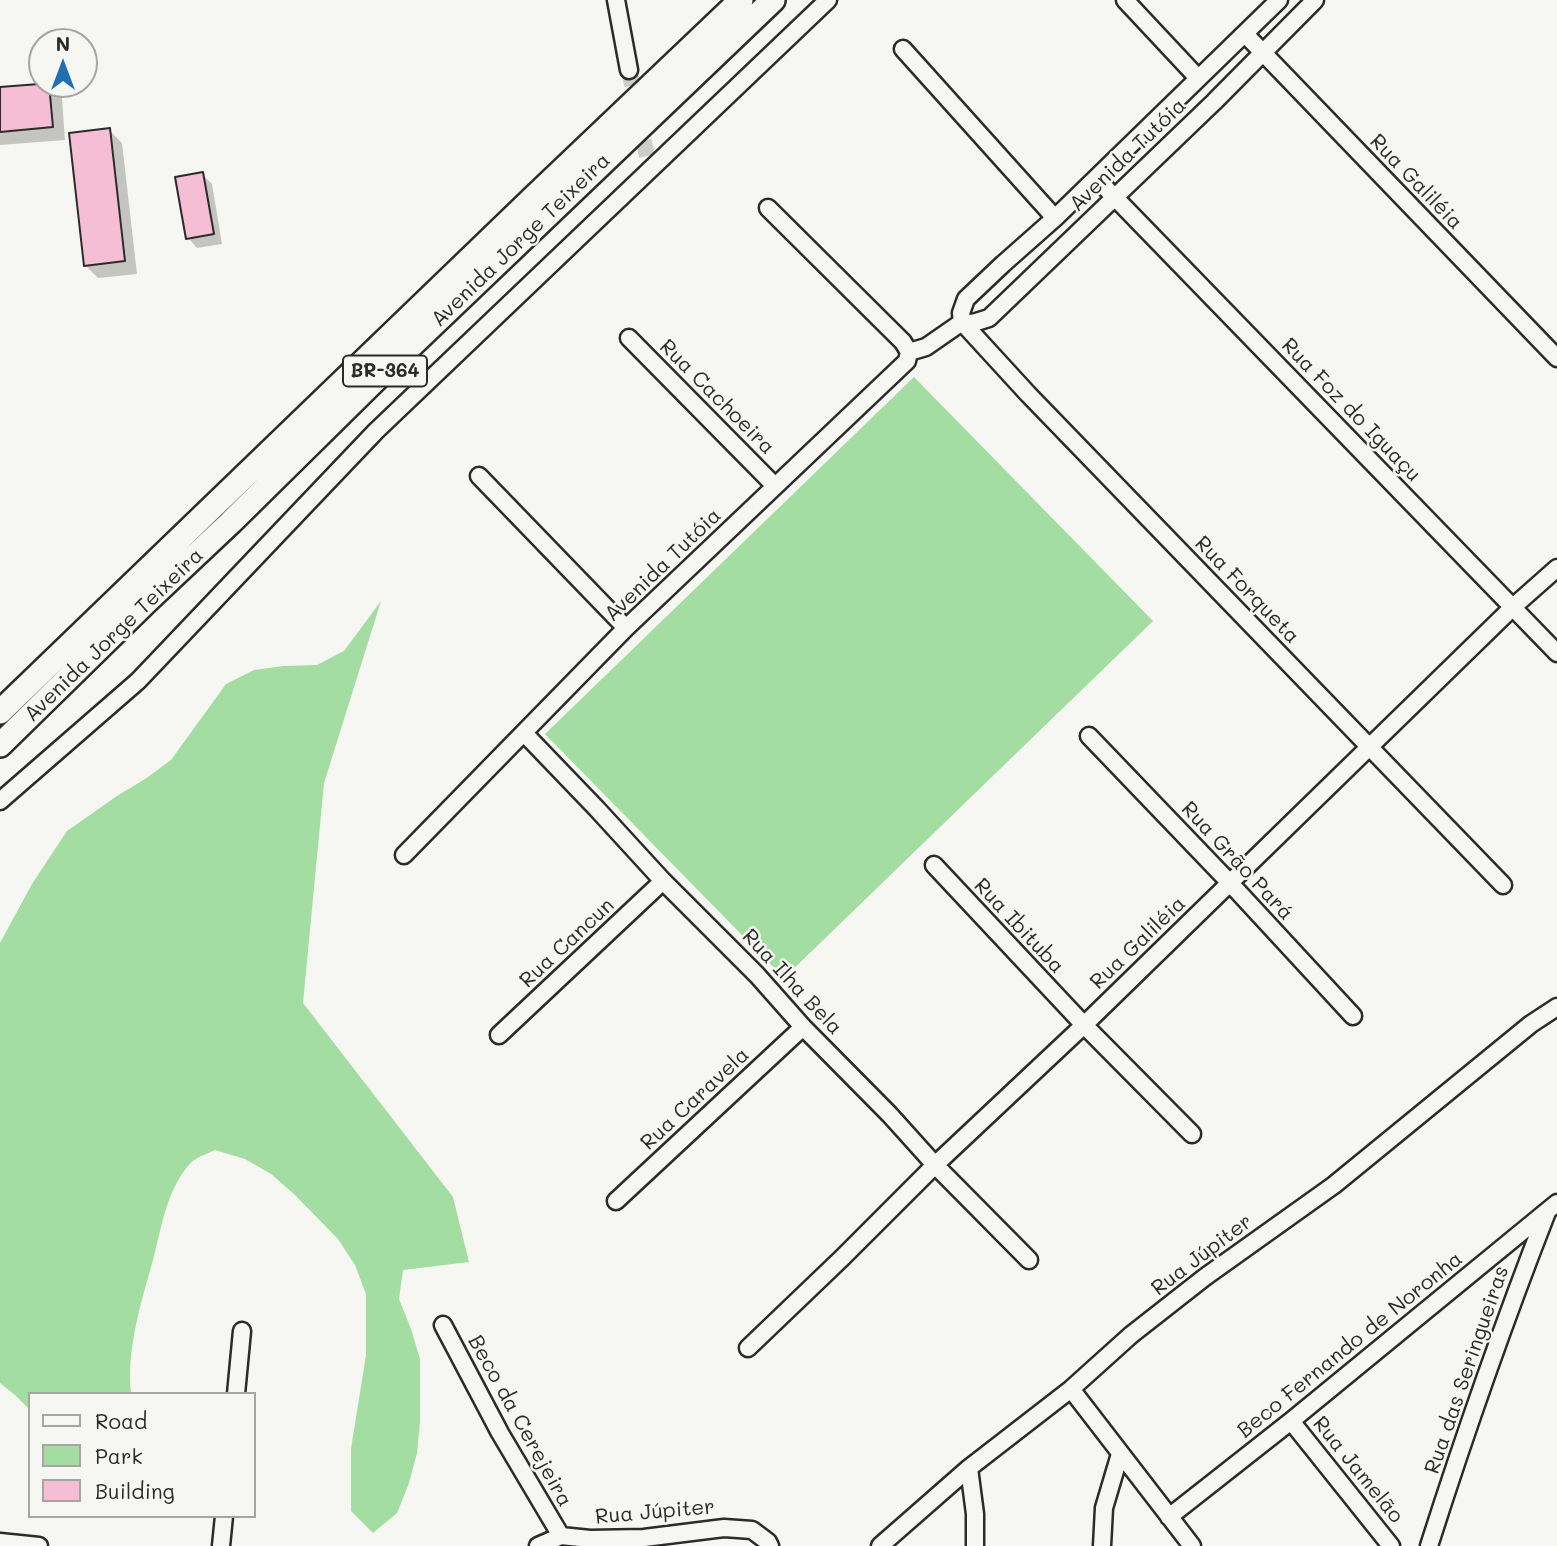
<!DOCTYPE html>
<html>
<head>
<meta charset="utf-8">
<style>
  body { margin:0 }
  #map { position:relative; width:1557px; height:1546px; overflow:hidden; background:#f6f6f2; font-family:Mali,sans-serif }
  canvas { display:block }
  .legend { position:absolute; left:28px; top:1392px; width:228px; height:126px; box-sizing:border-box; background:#f6f6f2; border:2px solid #a5a5a2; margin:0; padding:9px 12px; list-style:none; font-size:21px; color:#2b2b2b }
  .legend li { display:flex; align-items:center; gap:14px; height:35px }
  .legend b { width:35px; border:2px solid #a5a5a2 }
  .north { position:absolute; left:28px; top:28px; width:70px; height:70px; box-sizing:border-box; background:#f6f6f2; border:2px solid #a5a5a2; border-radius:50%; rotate:0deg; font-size:19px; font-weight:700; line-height:28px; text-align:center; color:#2b2b2b }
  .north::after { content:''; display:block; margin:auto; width:24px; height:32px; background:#1f6fb2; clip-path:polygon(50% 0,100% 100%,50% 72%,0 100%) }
</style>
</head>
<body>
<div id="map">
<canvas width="1557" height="1546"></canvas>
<ul class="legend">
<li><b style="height:9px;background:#f6f6f2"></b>Road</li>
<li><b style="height:19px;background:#a3dda2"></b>Park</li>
<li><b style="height:19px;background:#f6bed4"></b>Building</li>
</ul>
<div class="north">N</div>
</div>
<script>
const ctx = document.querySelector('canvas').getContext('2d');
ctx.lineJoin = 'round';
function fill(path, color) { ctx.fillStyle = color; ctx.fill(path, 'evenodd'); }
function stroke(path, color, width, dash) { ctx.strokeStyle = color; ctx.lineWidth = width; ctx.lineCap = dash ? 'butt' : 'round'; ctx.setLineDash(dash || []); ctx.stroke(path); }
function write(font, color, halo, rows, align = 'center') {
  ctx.font = font + ' Mali,sans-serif'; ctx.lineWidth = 5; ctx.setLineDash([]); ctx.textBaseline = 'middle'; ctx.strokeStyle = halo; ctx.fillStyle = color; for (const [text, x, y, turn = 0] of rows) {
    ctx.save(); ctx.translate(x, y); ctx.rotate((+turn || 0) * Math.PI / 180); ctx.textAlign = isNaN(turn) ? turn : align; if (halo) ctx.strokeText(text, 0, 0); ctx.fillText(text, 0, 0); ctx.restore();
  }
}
fill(new Path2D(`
  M 914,377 L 1153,621 L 784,978 L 545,734 Z
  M 381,601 L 324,783 L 303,1003 L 453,1197 L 469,1262 L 403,1270 L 399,1299 L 411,1329 L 420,1359 L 420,1422 L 417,1453 L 409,1483 L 397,1513 L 373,1533 L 351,1511 L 351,1449 L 366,1355 L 366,1294 L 355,1265 L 338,1239 L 294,1194 L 271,1174 L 245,1159 L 215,1150 C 207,1154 193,1158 188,1166 C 167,1191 162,1225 154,1256 C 142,1300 126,1348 131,1394 L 30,1394 L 30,1410 L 15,1395 L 0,1383 L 0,943 L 32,884 L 67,831 L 117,796 L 145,779 L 171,760 L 226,684 L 254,670 L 284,666 L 317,665 L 344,651 Z`), '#a3dda2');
fill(new Path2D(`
  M 49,85 L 62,98 L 65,140 L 0,145 L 0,89 Z
  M 109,130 L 122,143 L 137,274 L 98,278 L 85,265 Z
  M 202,174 L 212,184 L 222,244 L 197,248 L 188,238 Z`), '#0003');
const building = new Path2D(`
  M 39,84 L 49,84 L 53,127 L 0,132 L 0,87 Z
  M 110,128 L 125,261 L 84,266 L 69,133 Z
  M 203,172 L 214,234 L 186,239 L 175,177 Z`);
fill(building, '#f6bed4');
stroke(building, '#2b2b2b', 2);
stroke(new Path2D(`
  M 629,70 L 650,171`), '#cdcdca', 16, [16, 8]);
const minor = new Path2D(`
  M 616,0 L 629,70
  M 1125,0 L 1198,78
  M 1245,34 L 1557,358
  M 903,49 L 1055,218
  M 1096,178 L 1557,653
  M 768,208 L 903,342 L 909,352
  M 962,322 L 1028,394 L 1503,885
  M 962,322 L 961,313 L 966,299 L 1003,264 L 1055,218 L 1279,0
  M 629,338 L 775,486
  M 909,352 L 926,347 L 962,322 L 973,323 L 989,318 L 1214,102 L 1315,0
  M 479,476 L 626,628
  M 524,733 L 597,809 L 663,881 L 757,975 L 803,1027 L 890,1115 L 935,1165 L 1029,1260
  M 1089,736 L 1230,883 L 1353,1016
  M 0,801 L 138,681 L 376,431 L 828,0
  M 404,855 L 626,628 L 907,361 L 909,352
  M 934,865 L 1084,1025 L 1192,1134
  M 499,1035 L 663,881
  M 616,1201 L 803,1027
  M 443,1325 L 500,1433 L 561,1536
  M 748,1348 L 842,1258 L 935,1165 L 1084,1025 L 1513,607 L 1557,568
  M 1071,1389 L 1192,1546
  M 236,1394 L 242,1331
  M 1291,1421 L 1391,1546
  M 969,1468 L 975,1514 L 975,1546
  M 1169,1517 L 1291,1421 L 1557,1203
  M 0,1542 L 39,1546
  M 221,1546 L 224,1516
  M 538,1546 L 561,1536 L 590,1539 L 644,1538 L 724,1528 L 752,1530 L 768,1542 L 770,1546
  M 880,1546 L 969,1468 L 1071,1389 L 1131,1335 L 1205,1277 L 1334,1185 L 1531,1024 L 1557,1007
  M 1102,1546 L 1104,1508 L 1120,1454
  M 1429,1546 C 1465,1433 1504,1322 1547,1212`);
const highway = new Path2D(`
  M 0,712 L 534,197 L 741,0
  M 0,745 L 146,602 L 231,522 L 374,381 L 773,0`);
stroke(minor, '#2b2b2b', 21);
stroke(highway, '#2b2b2b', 28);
stroke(minor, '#f6f6f2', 16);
stroke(highway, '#f6f6f2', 23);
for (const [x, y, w] of [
  [385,371,84]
]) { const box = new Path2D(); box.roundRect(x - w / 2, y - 15.5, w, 31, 5); ctx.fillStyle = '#f6f6f2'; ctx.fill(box); stroke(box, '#2b2b2b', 2); }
write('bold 19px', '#2b2b2b', null, [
  ["BR-364",385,371]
]);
write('21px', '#2b2b2b', '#f6f6f2', [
  ["Avenida Tutóia",1128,155,-44],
  ["Rua Galiléia",1416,182,46],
  ["Avenida Jorge Teixeira",521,240,-44],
  ["Rua Cachoeira",717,397,45],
  ["Rua Foz do Iguaçu",1351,410,46],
  ["Avenida Tutóia",663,565,-44],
  ["Rua Forqueta",1247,590,46],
  ["Avenida Jorge Teixeira",114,635,-44],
  ["Rua Grão Pará",1237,861,47],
  ["Rua Ibituba",1019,926,47],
  ["Rua Cancun",567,943,-43],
  ["Rua Galiléia",1138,943,-44],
  ["Rua Ilha Bela",792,982,47],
  ["Rua Caravela",695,1099,-43],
  ["Rua Júpiter",1202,1255,-37],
  ["Beco Fernando de Noronha",1350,1345,-39],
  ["Rua das Seringueiras",1467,1370,-71],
  ["Beco da Cerejeira",520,1421,61],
  ["Rua Jamelão",1358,1470,51],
  ["Rua Júpiter",655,1512,-5]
]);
</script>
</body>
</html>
